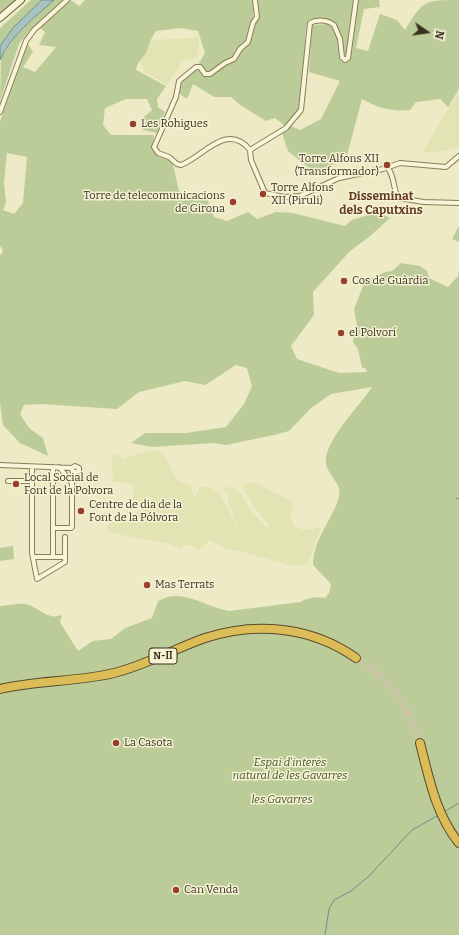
<!DOCTYPE html>
<html>
<head>
<meta charset="utf-8">
<style>
  body { margin:0 }
  #map { position:relative; width:459px; height:935px; overflow:hidden; background:#eeeac5; font-family:Bitter,serif }
  canvas { display:block }
  .north { position:absolute; left:407px; top:12px; width:40px; height:40px; -webkit-text-stroke:3px #f5f2d5; paint-order:stroke; rotate:103deg; font-size:11px; font-weight:700; line-height:16px; text-align:center; color:#39311f }
  .north::after { content:''; display:block; margin:auto; width:14px; height:18px; background:#39311f; clip-path:polygon(50% 0,100% 100%,50% 72%,0 100%) }
</style>
</head>
<body>
<div id="map">
<canvas width="459" height="935"></canvas>
<div class="north">N</div>
</div>
<script>
const ctx = document.querySelector('canvas').getContext('2d');
ctx.lineJoin = 'round';
function fill(path, color) { ctx.fillStyle = color; ctx.fill(path, 'evenodd'); }
function stroke(path, color, width, dash) { ctx.strokeStyle = color; ctx.lineWidth = width; ctx.lineCap = dash ? 'butt' : 'round'; ctx.setLineDash(dash || []); ctx.stroke(path); }
function write(font, color, halo, rows, align = 'center') {
  ctx.font = font + ' Bitter,serif'; ctx.lineWidth = 3; ctx.setLineDash([]); ctx.textBaseline = 'middle'; ctx.strokeStyle = halo; ctx.fillStyle = color; for (const [text, x, y, turn = 0] of rows) {
    ctx.save(); ctx.translate(x, y); ctx.rotate((+turn || 0) * Math.PI / 180); ctx.textAlign = isNaN(turn) ? turn : align; if (halo) ctx.strokeText(text, 0, 0); ctx.fillText(text, 0, 0); ctx.restore();
  }
}
fill(new Path2D(`
  M 199,35 L 198,57 L 183,61 L 167,85 L 146,73 L 140,63 L 147,52 L 152,40 L 193,38 Z
  M 459,91 L 459,147 L 439,152 L 422,152 Z
  M 156,449 L 164,454 L 177,481 L 191,485 L 194,498 L 200,487 L 207,486 L 219,492 L 239,530 L 228,501 L 228,495 L 227,492 L 223,490 L 223,487 L 234,488 L 243,496 L 246,504 L 266,527 L 269,527 L 269,525 L 255,508 L 242,486 L 252,481 L 293,502 L 291,517 L 295,527 L 304,530 L 321,528 L 308,562 L 304,566 L 288,565 L 240,551 L 228,550 L 209,540 L 199,551 L 190,545 L 183,546 L 182,549 L 170,544 L 107,532 L 107,525 L 119,519 L 141,521 L 135,516 L 135,513 L 146,507 L 150,501 L 150,498 L 147,496 L 133,507 L 132,498 L 135,488 L 134,485 L 122,482 L 113,482 L 112,457 L 114,454 L 119,454 L 123,459 Z`), '#e2e4b3');
fill(new Path2D(`
  M 0,0 L 16,0 L 0,15 Z
  M 31,0 L 42,0 L 13,28 L 0,46 L 0,28 Z
  M 54,0 L 63,0 L 30,30 L 19,44 L 0,101 L 1,58 L 21,28 Z
  M 71,0 L 79,6 L 85,0 L 254,0 C 255,27 245,51 222,65 C 216,69 212,72 205,72 L 198,65 L 205,53 L 198,31 L 181,28 L 156,31 C 151,38 150,42 147,51 C 144,58 137,61 136,70 L 166,86 L 157,99 L 158,107 L 165,112 L 157,133 L 143,130 L 144,117 L 152,110 L 147,99 L 126,99 L 105,108 L 103,125 L 111,135 L 154,135 L 153,149 L 155,153 L 169,158 L 173,165 L 180,195 L 188,194 L 207,198 L 214,217 L 227,221 L 248,212 L 257,219 L 276,212 L 293,213 L 345,226 L 352,220 L 378,212 L 390,218 L 369,237 L 350,251 L 313,292 L 314,315 L 291,346 L 297,359 L 339,373 L 367,372 L 366,369 L 362,367 L 358,349 L 353,342 L 354,333 L 357,325 L 354,309 L 365,281 L 385,272 L 392,271 L 401,263 L 420,266 L 427,271 L 429,278 L 448,287 L 458,276 L 459,268 L 459,935 L 0,935 L 0,606 C 8,606 17,603 25,604 C 37,606 49,621 60,615 L 62,617 L 60,620 L 61,624 L 78,651 L 93,641 L 111,639 L 125,628 L 152,618 L 158,601 C 183,587 204,607 229,611 L 301,602 C 306,598 318,596 325,598 L 329,593 L 331,584 L 313,565 C 313,539 332,521 339,497 C 343,484 328,476 326,464 C 323,441 360,406 372,387 L 331,394 L 310,409 L 289,431 L 274,435 L 226,445 L 214,443 L 152,447 L 131,443 L 145,433 L 186,433 L 226,427 L 244,404 L 252,386 L 247,368 L 236,365 L 205,385 L 185,381 L 139,392 L 117,409 L 41,404 L 24,405 L 20,414 L 29,428 L 43,438 L 48,456 L 20,443 L 3,425 L 0,403 L 0,255 L 2,254 L 3,250 L 0,246 L 0,122 L 23,53 L 28,44 L 33,52 L 23,67 L 35,72 L 56,47 L 39,45 L 45,32 L 40,28 ZM 7,153 L 27,157 L 23,203 L 14,214 L 3,210 L 6,202 L 4,183 Z
  M 257,0 L 354,0 L 347,54 L 343,54 C 342,42 342,32 334,22 L 317,19 L 309,20 L 306,27 L 301,105 L 292,119 L 285,126 L 275,118 L 266,121 L 240,105 L 231,97 L 214,97 L 193,84 L 187,99 L 180,94 C 179,83 188,71 199,70 L 208,77 L 226,63 L 235,60 L 255,22 L 259,19 Z
  M 358,0 L 379,0 L 380,7 L 364,9 L 356,48 L 368,51 L 380,14 L 397,20 L 405,30 C 423,0 425,0 459,0 L 459,89 L 448,107 L 440,99 L 416,102 L 410,110 C 391,112 379,108 362,99 L 346,159 L 328,167 L 318,175 L 288,151 L 282,133 L 291,126 L 300,130 L 321,119 L 340,81 L 309,72 L 312,25 L 328,24 L 332,25 L 339,43 L 342,61 L 347,61 L 349,59 Z
  M 459,226 L 459,242 L 452,239 Z
  M 13,546 L 14,559 L 0,561 L 0,548 Z`), '#bccc99');
const water = new Path2D(`
  M 42,0 L 54,0 C 33,19 12,34 0,60 L 0,46 L 13,28 Z`);
fill(water, '#a7c2bf');
stroke(water, '#6d908e', 1);
stroke(new Path2D(`
  M 456,498 L 459,499
  M 444,812 L 459,803
  M 325,935 L 329,909 L 334,900 L 351,891 L 369,876 L 412,830 L 437,816`), '#6d908e', 1);
stroke(new Path2D(`
  M 356,658 C 389,678 409,707 420,743`), '#cac5a4', 8, [8, 4]);
const street = new Path2D(`
  M 356,0 L 348,58 L 345,60 L 342,57 L 340,39 L 334,25 C 328,20 317,19 310,23 L 301,110 L 286,128 L 250,150 L 251,160 L 265,193 L 284,197 L 300,196 L 339,178 L 383,169 L 400,163 L 446,167 L 459,156
  M 0,112 L 26,41 L 34,30 L 67,0
  M 250,150 C 227,121 203,157 181,165 L 177,164 L 169,157 L 158,153 L 154,147 L 176,97 L 179,81 L 196,67 L 200,67 L 205,74 L 210,74 L 225,63 L 234,59 L 240,49 L 248,42 L 253,23 L 257,17 L 255,0
  M 388,168 C 396,180 392,189 399,198 L 424,202 L 459,203
  M 0,465 L 72,468 L 75,466 L 79,468 L 79,471 L 73,473 L 72,468
  M 32,467 L 32,553 L 37,579 L 65,562 L 65,537
  M 53,467 L 53,557
  M 8,481 L 32,481
  M 53,528 L 71,528 L 72,527 L 72,483 L 59,467
  M 33,557 L 65,557`);
const secondary = new Path2D(`
  M 0,18 L 21,0`);
const highway = new Path2D(`
  M 0,689 C 38,680 77,682 114,673 C 146,665 174,649 205,638 C 256,621 312,627 356,658
  M 420,743 C 429,778 436,815 459,843`);
stroke(street, '#897d5b', 6);
stroke(secondary, '#6b5d3e', 8);
stroke(highway, '#574a2f', 10);
stroke(street, '#f9f5d9', 4);
stroke(secondary, '#f9f5d9', 6);
stroke(highway, '#dcbc57', 8);
for (const [x, y, r, color] of [
  [133,124,4,"#98402c"],
  [387,165,4,"#98402c"],
  [263,194,4,"#98402c"],
  [233,202,4,"#98402c"],
  [344,281,4,"#98402c"],
  [341,333,4,"#98402c"],
  [16,484,4,"#98402c"],
  [81,511,4,"#98402c"],
  [147,585,4,"#98402c"],
  [116,743,4,"#98402c"],
  [176,890,4,"#98402c"]
]) { const dot = new Path2D(); dot.arc(x, y, r, 0, 2 * Math.PI); ctx.fillStyle = color; ctx.fill(dot); stroke(dot, '#f5f2d5', 1.5); }
for (const [x, y, w] of [
  [163,656,28]
]) { const box = new Path2D(); box.roundRect(x - w / 2, y - 8, w, 16, 3); ctx.fillStyle = '#f5f2d5'; ctx.fill(box); stroke(box, '#39311f', 1); }
write('bold 10px', '#39311f', null, [
  ["N-II",163,656]
]);
write('11px', '#39311f', '#f5f2d5', [
  ["Les Rohigues",141,124],
  ["Torre Alfons XII",379,159,"right"],
  ["(Transformador)",379,172,"right"],
  ["Torre Alfons",271,188],
  ["XII (Piruli)",271,201],
  ["Torre de telecomunicacions",225,196,"right"],
  ["de Girona",225,209,"right"],
  ["Cos de Guàrdia",352,281],
  ["el Polvorí",349,333],
  ["Local Social de",24,478],
  ["Font de la Polvora",24,491],
  ["Centre de dia de la",89,505],
  ["Font de la Pólvora",89,518],
  ["Mas Terrats",155,585],
  ["La Casota",124,743],
  ["Can Venda",184,890]
], 'left');
write('italic 11px', '#405626', '#f5f2d5', [
  ["Espai d'interès",290,763],
  ["natural de les Gavarres",290,776],
  ["les Gavarres",282,800]
]);
write('bold 12px', '#663b1f', '#f5f2d5', [
  ["Disseminat",381,197],
  ["dels Caputxins",381,211]
]);
</script>
</body>
</html>
